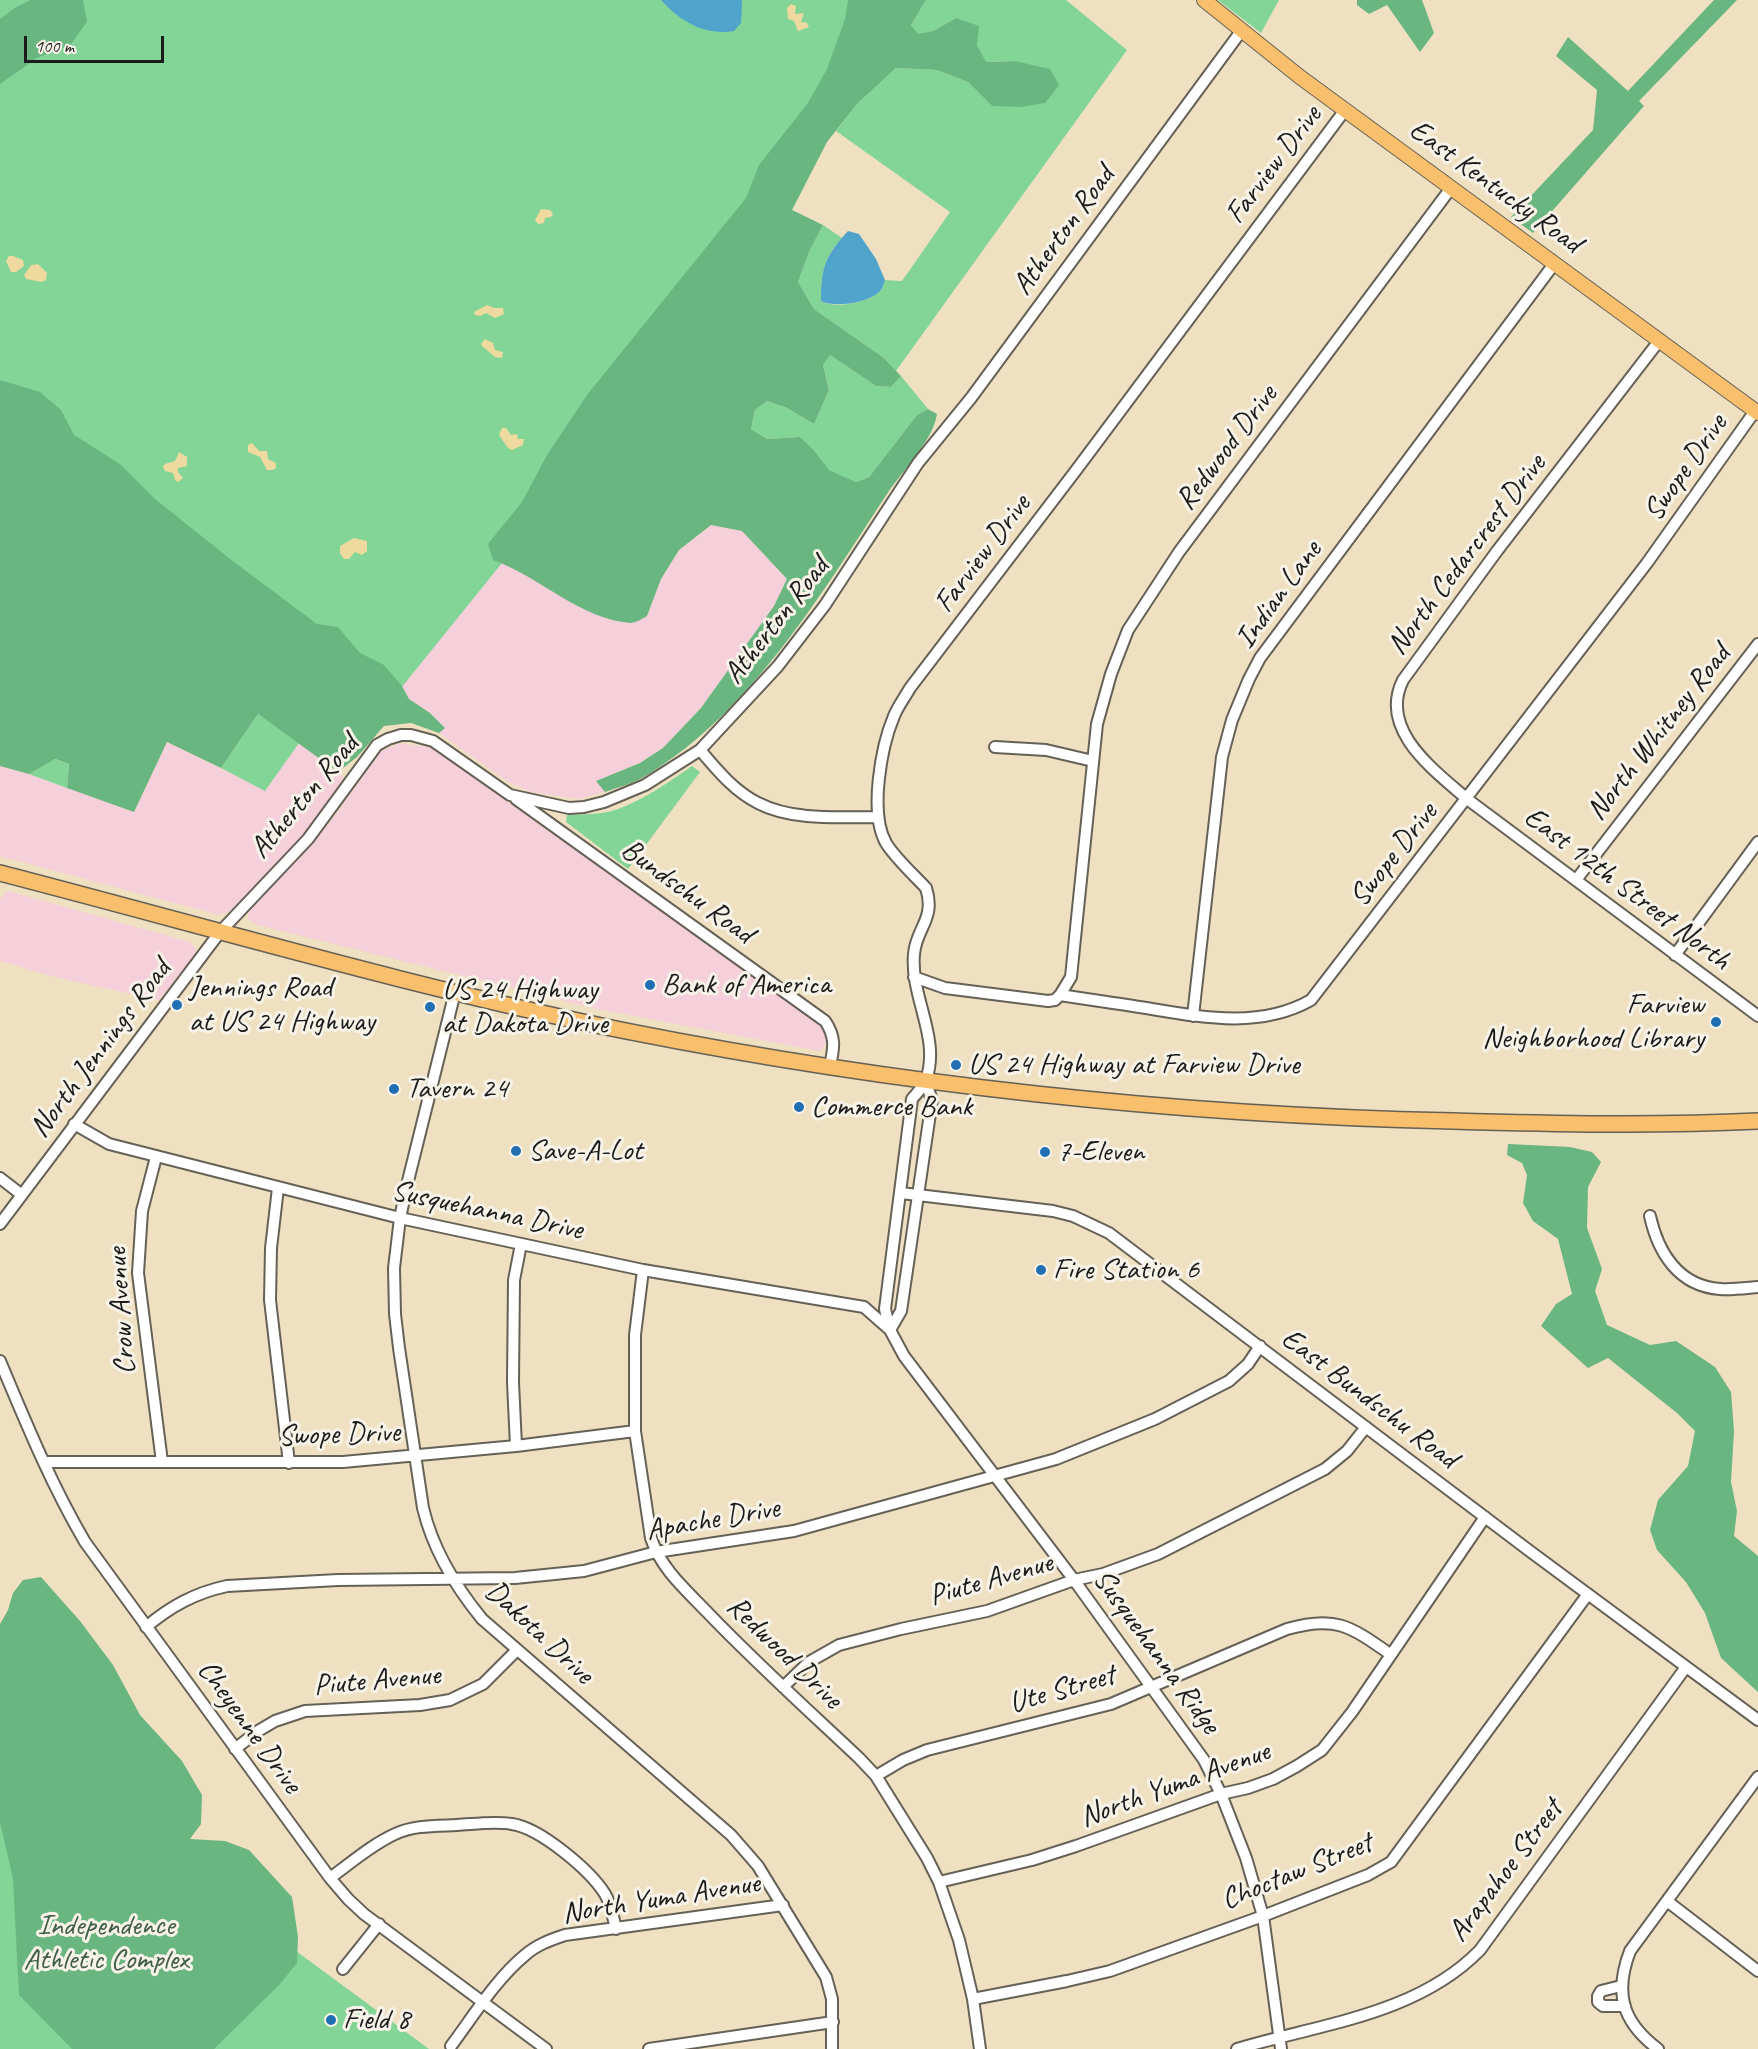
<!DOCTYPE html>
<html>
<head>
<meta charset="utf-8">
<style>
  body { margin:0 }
  #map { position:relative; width:1758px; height:2049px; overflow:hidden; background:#efe0c1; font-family:Caveat,sans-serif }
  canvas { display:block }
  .scale { position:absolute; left:24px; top:36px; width:140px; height:27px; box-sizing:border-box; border:3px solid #1c1c1c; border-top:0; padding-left:8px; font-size:18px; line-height:21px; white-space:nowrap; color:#1c1c1c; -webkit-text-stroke:4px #f7f3e8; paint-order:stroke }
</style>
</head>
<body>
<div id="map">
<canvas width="1758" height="2049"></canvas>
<div class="scale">100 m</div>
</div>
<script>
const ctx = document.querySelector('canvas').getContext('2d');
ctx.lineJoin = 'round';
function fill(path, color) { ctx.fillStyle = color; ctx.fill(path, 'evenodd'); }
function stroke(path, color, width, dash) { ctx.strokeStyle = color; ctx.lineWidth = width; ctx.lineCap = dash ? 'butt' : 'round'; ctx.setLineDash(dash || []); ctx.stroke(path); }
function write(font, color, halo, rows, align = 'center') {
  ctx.font = font + ' Caveat,sans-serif'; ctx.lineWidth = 6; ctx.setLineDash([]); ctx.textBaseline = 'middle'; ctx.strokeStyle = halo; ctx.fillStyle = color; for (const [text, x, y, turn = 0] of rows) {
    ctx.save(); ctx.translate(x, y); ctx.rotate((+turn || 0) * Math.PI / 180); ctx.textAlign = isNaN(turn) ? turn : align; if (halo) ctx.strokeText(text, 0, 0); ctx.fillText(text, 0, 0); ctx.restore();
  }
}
fill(new Path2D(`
  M 711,525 L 742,531 L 787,579 L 774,606 L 701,708 L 663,748 L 640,763 L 597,781 L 605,792 L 579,799 L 531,792 L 508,782 L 439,733 L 444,728 L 430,713 L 409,699 L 402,686 L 502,563 L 526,574 L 647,616 L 661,579 L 679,550 Z
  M 167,742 L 265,790 L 299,743 L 344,777 L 306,833 L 231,911 L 219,915 L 0,856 L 0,766 L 29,774 L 134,812 Z
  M 400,743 L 432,748 L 820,1024 L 826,1036 L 825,1045 L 820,1051 L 597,1009 L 258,925 L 248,919 L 248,913 L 252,906 L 302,856 L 334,817 L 381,751 Z
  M 8,891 L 190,942 L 196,949 L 194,956 L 159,1000 L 55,977 L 0,961 L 0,899 Z`), '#f5cfda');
fill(new Path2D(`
  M 0,0 L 909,0 L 687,334 L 397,693 L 0,402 Z
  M 926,0 L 1066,0 L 1127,50 L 896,371 L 884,358 L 814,309 L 798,282 L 809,252 L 823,225 L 842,238 C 823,258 821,275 821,301 C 835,309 866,303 878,293 C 882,290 884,284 885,280 L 902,281 L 950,212 L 836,131 L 857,104 L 896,68 L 937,70 L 968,82 L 992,106 L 1015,61 L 985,62 L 977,45 L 956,18 L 933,31 L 918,35 L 911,25 Z
  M 1218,0 L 1279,0 L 1261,33 Z
  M 830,355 L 876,386 L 891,387 L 901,376 L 928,409 L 917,415 L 869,477 L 856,482 L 828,470 L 812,448 L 800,437 L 767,439 L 751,429 L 755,410 L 767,401 L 787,408 L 814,424 L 829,390 L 823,365 Z
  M 258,714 L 299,743 L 265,791 L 221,768 Z
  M 54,759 L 69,764 L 67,788 L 29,774 Z
  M 692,766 L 700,772 L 628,869 L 566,822 L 567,815 C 584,814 602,815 618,809 C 645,799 669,782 692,766 Z
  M 0,1635 L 163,1853 L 429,2049 L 0,2049 Z`), '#82d597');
fill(new Path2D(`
  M 31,0 L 83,0 L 87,22 L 71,44 L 37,58 L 0,84 L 0,19 L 16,7 Z
  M 848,0 L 926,0 L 911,25 L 918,34 L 933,31 L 956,18 L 979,26 L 977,45 L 986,62 L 1015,61 L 1050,69 L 1059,85 L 1045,103 L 1021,107 L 992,106 L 968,82 L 937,70 L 896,68 L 857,104 L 827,142 L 792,210 L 823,225 L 809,252 L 798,282 L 814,309 L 884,358 L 901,376 L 891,387 L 876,386 L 830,355 L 823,365 L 829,390 L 814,424 L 787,408 L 767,401 L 755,410 L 751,429 L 767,439 L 800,437 L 812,448 L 829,470 L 856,482 L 869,477 L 917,415 L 928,409 L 937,414 C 933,441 902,471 887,494 C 822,593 751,712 647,775 C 635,783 619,787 605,792 L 596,781 L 640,763 L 663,748 L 701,708 L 774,606 L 787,579 L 742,531 L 711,525 L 679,550 L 661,579 L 647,616 C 642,619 635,623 630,623 C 580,619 539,576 493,560 L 488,544 L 522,502 L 547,455 L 587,395 L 746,198 L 759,165 L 808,103 L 827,69 L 845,19 Z
  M 1357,0 L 1422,0 L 1434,33 L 1420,52 L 1387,5 L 1369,14 L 1357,5 Z
  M 1714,0 L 1737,0 L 1639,101 L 1644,106 L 1533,233 L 1511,217 L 1593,130 L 1597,90 L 1556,56 L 1568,37 L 1628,91 Z
  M 0,380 L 40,392 L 61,410 L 74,435 L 120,464 L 155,499 L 234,562 L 317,624 L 338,627 L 360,653 L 384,665 L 402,686 L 409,699 L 430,713 L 445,728 L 439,733 L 411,723 L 384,726 L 357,757 L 338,772 L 258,714 L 221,768 L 167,742 L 134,812 L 67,788 L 69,764 L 55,759 L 29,774 L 0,766 Z
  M 1508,1144 L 1570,1147 L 1592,1152 L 1601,1162 L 1588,1187 L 1587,1228 L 1602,1269 L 1595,1291 L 1607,1325 L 1650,1345 L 1676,1341 L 1715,1367 L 1731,1392 L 1734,1431 L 1731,1482 L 1737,1511 L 1734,1536 L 1758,1556 L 1758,1692 L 1721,1658 L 1705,1613 L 1686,1582 L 1657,1550 L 1650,1530 L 1658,1500 L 1688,1466 L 1695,1431 L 1677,1413 L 1608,1358 L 1588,1368 L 1541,1326 L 1556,1304 L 1572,1294 L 1558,1239 L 1533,1221 L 1523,1203 L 1527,1175 L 1522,1163 L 1507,1155 Z
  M 41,1577 L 80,1621 L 113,1665 L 140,1715 L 182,1761 L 202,1795 L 201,1824 L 190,1839 L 225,1841 L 249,1850 L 292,1897 L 298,1937 L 297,1963 L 280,1984 L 214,2049 L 72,2049 L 19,1995 L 13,1879 L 0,1822 L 0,1624 L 8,1610 L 13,1593 L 23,1580 Z`), '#69b680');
fill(new Path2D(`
  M 791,4 L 796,6 L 795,14 L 804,13 L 801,22 L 807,23 L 809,27 L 798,31 L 794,21 L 788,19 L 787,8 Z
  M 541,209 L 550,210 L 553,214 L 551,217 L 545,218 L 544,223 L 538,224 L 535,220 Z
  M 9,256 L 13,256 L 23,260 L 24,266 L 16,272 L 11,272 L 6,261 Z
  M 38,264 L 47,273 L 46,280 L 42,282 L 26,279 L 24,275 L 31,265 Z
  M 487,305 L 494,308 L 503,308 L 504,314 L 495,318 L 486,313 L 480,316 L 475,315 L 474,312 Z
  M 485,339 L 493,343 L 495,350 L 503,352 L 502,358 L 495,357 L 482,346 L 481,344 Z
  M 502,428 L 506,428 L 511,435 L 517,434 L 518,439 L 524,439 L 523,445 L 512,450 L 508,448 L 499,435 Z
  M 252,443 L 259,451 L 267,451 L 268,459 L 276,463 L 276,468 L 272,470 L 267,470 L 260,457 L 248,452 L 248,445 Z
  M 179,452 L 187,457 L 187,466 L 178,468 L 178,472 L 183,478 L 178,482 L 175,480 L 173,473 L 165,471 L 163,467 L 165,464 L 175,461 Z
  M 354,538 L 367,541 L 367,551 L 362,555 L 355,552 L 349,559 L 344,559 L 340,554 L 340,546 Z`), '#eeda9e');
fill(new Path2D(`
  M 661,0 L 742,0 L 741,23 L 734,31 C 704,36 680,21 661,0 Z
  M 848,231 L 859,234 L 876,259 L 885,280 C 884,284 882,290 878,293 C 867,303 834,308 821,301 C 821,267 825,256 848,231 Z`), '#50a4cb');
const minor = new Path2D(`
  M 1659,341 L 1497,551 L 1403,680 C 1378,730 1434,770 1467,799 L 1758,1016
  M 995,747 L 1046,750 L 1093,761
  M 700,750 C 717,770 734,791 758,803 C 792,821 840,817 877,817
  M 516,799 L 825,1021 C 836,1037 834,1048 830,1066
  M 1576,880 L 1758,644
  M 1675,955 L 1758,842
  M 914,977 L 945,988 L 1048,1001 L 1055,1000 L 1060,995 C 1091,1000 1122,1004 1152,1009 C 1206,1018 1262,1028 1311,1000 L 1647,563 L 1755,411
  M 455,992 L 407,1185 L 400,1218 L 394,1268 L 395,1314 L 399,1348 L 423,1508 C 433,1550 455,1586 482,1619 L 731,1835 L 758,1866 L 826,1977 L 832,1999 L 832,2049
  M 1060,995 L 1071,977 L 1097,724 L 1111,674 L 1128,630 L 1179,552 L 1451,188
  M 1193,1016 L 1222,757 L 1232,720 L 1249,679 L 1260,658 L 1554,264
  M 74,1124 L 109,1144 L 400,1218 L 643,1270 L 864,1307 L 889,1329
  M 156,1157 L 142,1211 L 138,1273 L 162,1462
  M 0,1178 L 22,1195
  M 278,1188 L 271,1248 L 270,1300 L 289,1463
  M 901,1193 L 1053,1211 L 1073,1216 L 1109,1233 L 1531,1552 L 1758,1720
  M 1650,1216 C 1658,1252 1678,1286 1720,1289 C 1732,1290 1746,1288 1758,1287
  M 0,1224 L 220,932 L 308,839 L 377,745 L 388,739 L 401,735 L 411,735 L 433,741 L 510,795 L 569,808 L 584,807 L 604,802 L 645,785 L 700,750 L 778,666 L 825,605 L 918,463 L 971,398 L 1242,30
  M 643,1270 L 635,1335 L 635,1431 L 651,1538 C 661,1569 686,1590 708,1613 C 757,1664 809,1711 860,1759 L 876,1776 L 927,1858 L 939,1882 L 959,1940 L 973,1999 L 980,2049
  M 890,1330 L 901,1311 L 932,1100 L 925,1081
  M 0,1361 C 26,1423 51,1484 85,1542 L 330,1878 L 348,1899 L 364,1914 L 546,2049
  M 516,1446 L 513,1382 L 514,1280 L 521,1244
  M 44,1462 L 343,1462 L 516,1446 L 635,1431
  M 146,1627 C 171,1606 195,1593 227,1586 L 338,1580 L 515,1578 L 584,1571 L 656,1552 L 794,1531 L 1056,1459 L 1155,1419 L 1229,1381 L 1248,1364 L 1260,1346
  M 783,1687 L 809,1662 L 839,1645 L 901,1629 L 987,1611 L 1074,1580 L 1103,1574 L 1158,1554 L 1325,1469 L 1347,1451 L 1366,1427
  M 235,1749 L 258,1731 L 275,1721 L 305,1711 L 420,1705 L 450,1700 L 483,1684 L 516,1651
  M 876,1776 L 903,1760 L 927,1750 L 1111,1704 L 1287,1629 C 1335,1615 1350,1626 1390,1654
  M 330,1878 C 351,1863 371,1845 395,1834 C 414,1825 436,1826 457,1825 C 475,1824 495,1821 512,1824 C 540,1828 590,1870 605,1894 C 611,1904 613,1917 616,1929
  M 939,1882 L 1032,1860 L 1076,1846 L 1221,1794 L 1248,1788 L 1273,1779 L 1297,1766 L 1322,1750 L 1352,1712 L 1485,1517
  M 1667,1901 L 1758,1971
  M 343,1969 L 379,1924
  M 1621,1986 L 1601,1991 L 1598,1996 L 1598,2002 L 1603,2006 L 1625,2006
  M 973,1999 L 1067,1981 L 1110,1971 L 1263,1916 L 1368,1875 L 1391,1862 L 1588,1594
  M 451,2046 C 472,2018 497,1978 524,1956 C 536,1945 550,1940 565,1935 L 783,1905
  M 649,2049 L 833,2022
  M 1237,2049 C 1319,2024 1417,2015 1480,1950 L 1686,1667
  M 1281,2049 L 1263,1916 L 1246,1858 L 1221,1794 L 1204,1760 L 1074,1580 L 904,1356 L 890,1330 L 885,1309 L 912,1099 C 917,1093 923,1087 926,1080 C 941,1038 910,997 914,954 C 916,928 936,919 926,888 C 914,875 895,858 886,843 C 869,813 881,747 894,716 C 898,706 905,697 910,688 L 1077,469 L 1345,110
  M 1658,2049 C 1622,2022 1614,1993 1630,1951 L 1758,1777`);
const major = new Path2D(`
  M 1204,0 L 1300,77 L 1758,413`);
const highway = new Path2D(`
  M 0,873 C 208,927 415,988 626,1031 C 898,1085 1176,1115 1453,1121 C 1555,1124 1657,1126 1758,1121`);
stroke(minor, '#666156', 14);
stroke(major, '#666156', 16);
stroke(highway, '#666156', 18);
stroke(minor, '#fff', 10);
stroke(major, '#f8bf6c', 14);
stroke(highway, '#f8bf6c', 15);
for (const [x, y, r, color] of [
  [650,985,6,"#1f6fb2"],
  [177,1005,6,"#1f6fb2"],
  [430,1007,6,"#1f6fb2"],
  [1716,1022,6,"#1f6fb2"],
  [956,1065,6,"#1f6fb2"],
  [394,1089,6,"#1f6fb2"],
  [799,1107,6,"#1f6fb2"],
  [516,1151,6,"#1f6fb2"],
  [1045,1152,6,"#1f6fb2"],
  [1041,1270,6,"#1f6fb2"],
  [331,2020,6,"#1f6fb2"]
]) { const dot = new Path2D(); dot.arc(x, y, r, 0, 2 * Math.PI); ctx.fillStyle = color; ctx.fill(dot); stroke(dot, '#f7f3e8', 2); }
write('30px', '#1c1c1c', '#f7f3e8', [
  ["Farview Drive",1274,165,-53],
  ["East Kentucky Road",1495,187,36],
  ["Atherton Road",1064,231,-54],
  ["Redwood Drive",1227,448,-53],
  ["Swope Drive",1686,468,-55],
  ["Farview Drive",983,554,-53],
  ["North Cedarcrest Drive",1467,555,-53],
  ["Indian Lane",1279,595,-54],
  ["Atherton Road",777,621,-52],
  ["North Whitney Road",1659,733,-52],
  ["Atherton Road",305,797,-50],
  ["Swope Drive",1394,855,-52],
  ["East 12th Street North",1627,889,37],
  ["Bundschu Road",687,892,36],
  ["North Jennings Road",101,1049,-53],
  ["Susquehanna Drive",487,1211,12],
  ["Crow Avenue",122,1311,-94],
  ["East Bundschu Road",1369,1399,37],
  ["Swope Drive",339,1435,-2],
  ["Apache Drive",713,1520,-10],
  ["Piute Avenue",991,1580,-16],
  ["Dakota Drive",539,1633,43],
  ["Susquehanna Ridge",1156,1652,54],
  ["Redwood Drive",784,1653,44],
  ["Piute Avenue",377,1681,-5],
  ["Ute Street",1062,1690,-16],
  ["Cheyenne Drive",249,1727,54],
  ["North Yuma Avenue",1175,1785,-20],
  ["Arapahoe Street",1506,1871,-53],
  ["Choctaw Street",1297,1872,-22],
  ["North Yuma Avenue",661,1899,-9]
]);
write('30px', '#1c1c1c', '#f7f3e8', [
  ["Bank of America",662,985],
  ["Jennings Road",189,988],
  ["at US 24 Highway",189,1022],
  ["US 24 Highway",442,990],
  ["at Dakota Drive",442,1024],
  ["Farview",1704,1005,"right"],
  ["Neighborhood Library",1704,1039,"right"],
  ["US 24 Highway at Farview Drive",968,1065],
  ["Tavern 24",406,1089],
  ["Commerce Bank",811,1107],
  ["Save-A-Lot",528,1151],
  ["7-Eleven",1057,1152],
  ["Fire Station 6",1053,1270],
  ["Field 8",343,2020]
], 'left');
write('30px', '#405d47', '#f7f3e8', [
  ["Independence",106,1926],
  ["Athletic Complex",106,1960]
]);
</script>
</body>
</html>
